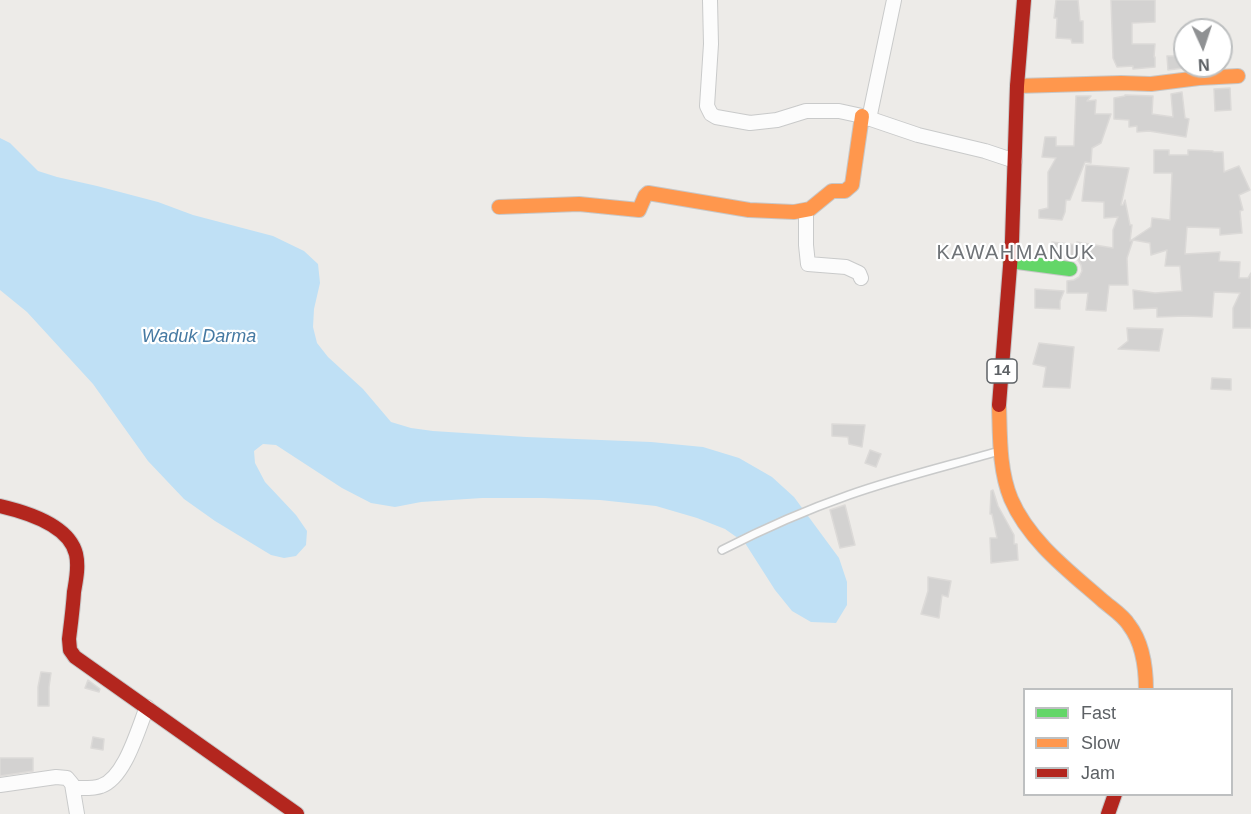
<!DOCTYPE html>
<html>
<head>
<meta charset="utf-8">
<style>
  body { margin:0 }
  #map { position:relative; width:1251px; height:814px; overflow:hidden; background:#edebe8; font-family:Arial,sans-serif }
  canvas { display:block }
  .legend { position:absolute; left:1023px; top:688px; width:210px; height:108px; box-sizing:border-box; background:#fff; border:2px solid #bec0c1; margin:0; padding:8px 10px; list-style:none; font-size:18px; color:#5d6165 }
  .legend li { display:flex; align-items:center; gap:12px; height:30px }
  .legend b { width:30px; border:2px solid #bec0c1 }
  .north { position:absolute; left:1173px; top:18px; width:60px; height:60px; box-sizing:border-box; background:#fff; border:2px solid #bec0c1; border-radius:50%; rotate:177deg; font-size:16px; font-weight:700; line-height:24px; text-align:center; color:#5d6165 }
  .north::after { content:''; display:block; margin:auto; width:21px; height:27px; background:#8f9193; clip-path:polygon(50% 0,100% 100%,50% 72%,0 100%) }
</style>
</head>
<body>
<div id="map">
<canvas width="1251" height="814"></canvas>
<ul class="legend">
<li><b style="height:8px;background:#63d668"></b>Fast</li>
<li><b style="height:8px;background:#ff974d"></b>Slow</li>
<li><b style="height:8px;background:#b3261e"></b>Jam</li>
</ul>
<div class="north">N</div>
</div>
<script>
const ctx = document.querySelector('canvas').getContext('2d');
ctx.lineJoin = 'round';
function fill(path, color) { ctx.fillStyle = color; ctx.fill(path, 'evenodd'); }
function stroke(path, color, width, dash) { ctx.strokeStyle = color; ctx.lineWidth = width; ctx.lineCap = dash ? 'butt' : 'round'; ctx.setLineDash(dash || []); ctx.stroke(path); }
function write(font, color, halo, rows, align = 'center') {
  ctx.font = font + ' Arial,sans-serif'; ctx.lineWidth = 4.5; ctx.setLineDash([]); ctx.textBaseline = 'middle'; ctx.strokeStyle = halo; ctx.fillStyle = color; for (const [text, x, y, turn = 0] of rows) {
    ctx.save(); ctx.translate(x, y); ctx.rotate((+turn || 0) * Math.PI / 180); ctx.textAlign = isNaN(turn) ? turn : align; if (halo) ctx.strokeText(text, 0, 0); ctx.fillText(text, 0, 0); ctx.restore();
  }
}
fill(new Path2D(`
  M 0,138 L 10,143 L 38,171 L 57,177 L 97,186 L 158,202 L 193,215 L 273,236 L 304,251 L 318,264 L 320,283 L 314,309 L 313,327 L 317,343 L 328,357 L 363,389 L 391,422 L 411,428 L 433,431 L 526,437 L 651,442 L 703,447 L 739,458 L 772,477 L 794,497 L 839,558 L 847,582 L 847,605 L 836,623 L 811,622 L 792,611 L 775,590 L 745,543 L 725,529 L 697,518 L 656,506 L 600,500 L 543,498 L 482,498 L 421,502 L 395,507 L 371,503 L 342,488 L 276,445 L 263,444 L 254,451 L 255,463 L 265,482 L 296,515 L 307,531 L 306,545 L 296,556 L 284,558 L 271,555 L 215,521 L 184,499 L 148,461 L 93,384 L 27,312 L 0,290 Z`), '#bfe0f5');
const building = new Path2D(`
  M 1056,0 L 1078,0 L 1080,21 L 1083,21 L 1083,43 L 1072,43 L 1071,39 L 1056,38 L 1057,18 L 1054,18 Z
  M 1111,0 L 1155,0 L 1155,22 L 1132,23 L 1132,44 L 1155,44 L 1154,57 L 1155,57 L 1155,67 L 1133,69 L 1133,66 L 1117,67 L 1113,58 Z
  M 1167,56 L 1185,56 L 1185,66 L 1199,66 L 1168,70 Z
  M 1230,88 L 1231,110 L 1215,111 L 1214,89 Z
  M 1182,92 L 1185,118 L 1189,119 L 1186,137 L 1149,131 L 1137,132 L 1137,126 L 1129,127 L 1129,120 L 1114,119 L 1114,98 L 1125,96 L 1125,95 L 1153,96 L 1152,114 L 1173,117 L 1171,94 Z
  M 1076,96 L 1091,96 L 1087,101 L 1096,100 L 1095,114 L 1111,114 L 1101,143 L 1092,148 L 1091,163 L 1085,162 L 1070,200 L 1066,200 L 1065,212 L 1062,220 L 1039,218 L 1039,210 L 1048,208 L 1048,172 L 1056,158 L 1042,157 L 1045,137 L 1056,137 L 1056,146 L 1074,146 Z
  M 1154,150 L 1169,150 L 1169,155 L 1188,155 L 1188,150 L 1213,151 L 1213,152 L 1223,152 L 1224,172 L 1239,166 L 1250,190 L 1239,195 L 1243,210 L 1240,211 L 1242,233 L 1220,235 L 1220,228 L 1187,227 L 1185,254 L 1220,252 L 1219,261 L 1240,262 L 1239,278 L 1248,278 L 1251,273 L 1251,328 L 1233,328 L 1233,308 L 1240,293 L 1214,292 L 1212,317 L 1185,316 L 1157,317 L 1157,308 L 1134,309 L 1133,290 L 1155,293 L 1182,291 L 1180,266 L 1165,266 L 1167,250 L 1151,255 L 1150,243 L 1133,240 L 1127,258 L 1128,285 L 1109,285 L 1106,311 L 1086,310 L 1088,293 L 1067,293 L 1067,281 L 1074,280 L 1079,277 L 1082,271 L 1081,265 L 1078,260 L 1072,257 L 1049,254 L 1052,242 L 1077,245 L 1077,242 L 1113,248 L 1113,230 L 1118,217 L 1104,218 L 1104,202 L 1082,201 L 1086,165 L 1129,168 L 1121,205 L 1123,205 L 1125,200 L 1130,225 L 1132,225 L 1130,241 L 1151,227 L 1152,218 L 1170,220 L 1172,173 L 1154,173 Z
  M 1035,289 L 1064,291 L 1060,301 L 1060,309 L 1035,308 Z
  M 1127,328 L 1163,329 L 1159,351 L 1118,349 L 1128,341 Z
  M 1039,343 L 1074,347 L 1070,388 L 1043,387 L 1046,367 L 1033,364 Z
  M 1212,378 L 1231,379 L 1231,390 L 1211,389 Z
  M 832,424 L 865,425 L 862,447 L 849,444 L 848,437 L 832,436 Z
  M 870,450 L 881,454 L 876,467 L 865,463 Z
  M 993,490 L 998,506 L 1014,535 L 1014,544 L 1017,544 L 1018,560 L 991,563 L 990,538 L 997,538 L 992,514 L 990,514 L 991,491 Z
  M 845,505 L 855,545 L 840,548 L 830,510 Z
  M 928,577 L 951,581 L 948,597 L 942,595 L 939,618 L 921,614 L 928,591 Z
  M 41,672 L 51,673 L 49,687 L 49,706 L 38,706 L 38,687 Z
  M 88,680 L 100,689 L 99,692 L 85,688 Z
  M 93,737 L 104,739 L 103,750 L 91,748 Z
  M 0,758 L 33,758 L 33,771 L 0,776 Z`);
fill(building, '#d3d2d1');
stroke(building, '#dcdad8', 1.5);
const lane = new Path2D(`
  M 722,550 C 763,529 806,510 849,495 C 897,478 947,466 996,452`);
const street = new Path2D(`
  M 710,0 L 711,44 L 707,106 L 711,114 L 716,117 L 750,123 L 777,120 L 806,111 L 839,111 L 862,116 L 918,135 L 985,151 L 1015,161
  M 869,119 L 894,0
  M 806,211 L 806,245 L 808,264 L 846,267 L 859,273 L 861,278
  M 0,785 L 56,777 L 67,778 L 72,784 L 77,814
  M 73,788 C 82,788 93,789 101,786 C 125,778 138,729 147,707`);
const fast = new Path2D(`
  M 1010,261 L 1070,269`);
const slow = new Path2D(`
  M 1017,86 L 1121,83 L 1151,84 L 1199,78 L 1238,76
  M 499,207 L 579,204 L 639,210 L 645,196 L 648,193 L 749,210 L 794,212 L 810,209 L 832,191 L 845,191 L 852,185 L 862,116
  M 999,405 C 1000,436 999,470 1011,499 C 1029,541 1069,571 1102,600 C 1111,608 1123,615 1129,625 C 1143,643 1146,668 1146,690`);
const jam = new Path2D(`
  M 999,405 L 1012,241 L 1017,86 L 1024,0
  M 0,506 C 26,512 69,525 76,554 C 79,567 76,580 74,592 C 73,608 71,623 69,639 L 70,650 L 75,657 L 297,814
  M 1108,814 L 1115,794`);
stroke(lane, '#c9caca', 10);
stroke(street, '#c9caca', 16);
stroke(fast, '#c7c7c7', 16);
stroke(slow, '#c7c7c7', 16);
stroke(jam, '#c7c7c7', 16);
stroke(lane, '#fcfcfc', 7);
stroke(street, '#fcfcfc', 14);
stroke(fast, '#63d668', 14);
stroke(slow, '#ff974d', 14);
stroke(jam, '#b3261e', 14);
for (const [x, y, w] of [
  [1002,371,30]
]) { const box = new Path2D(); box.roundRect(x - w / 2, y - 12, w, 24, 4.5); ctx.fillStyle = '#fff'; ctx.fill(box); stroke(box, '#5d6165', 1.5); }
write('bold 15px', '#5d6165', null, [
  ["14",1002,371]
]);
write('italic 18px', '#4579a2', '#fff', [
  ["Waduk Darma",199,337]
]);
ctx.letterSpacing = '1.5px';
write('20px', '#6f7377', '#fff', [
  ["KAWAHMANUK",1016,253]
]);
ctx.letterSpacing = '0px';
</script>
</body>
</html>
